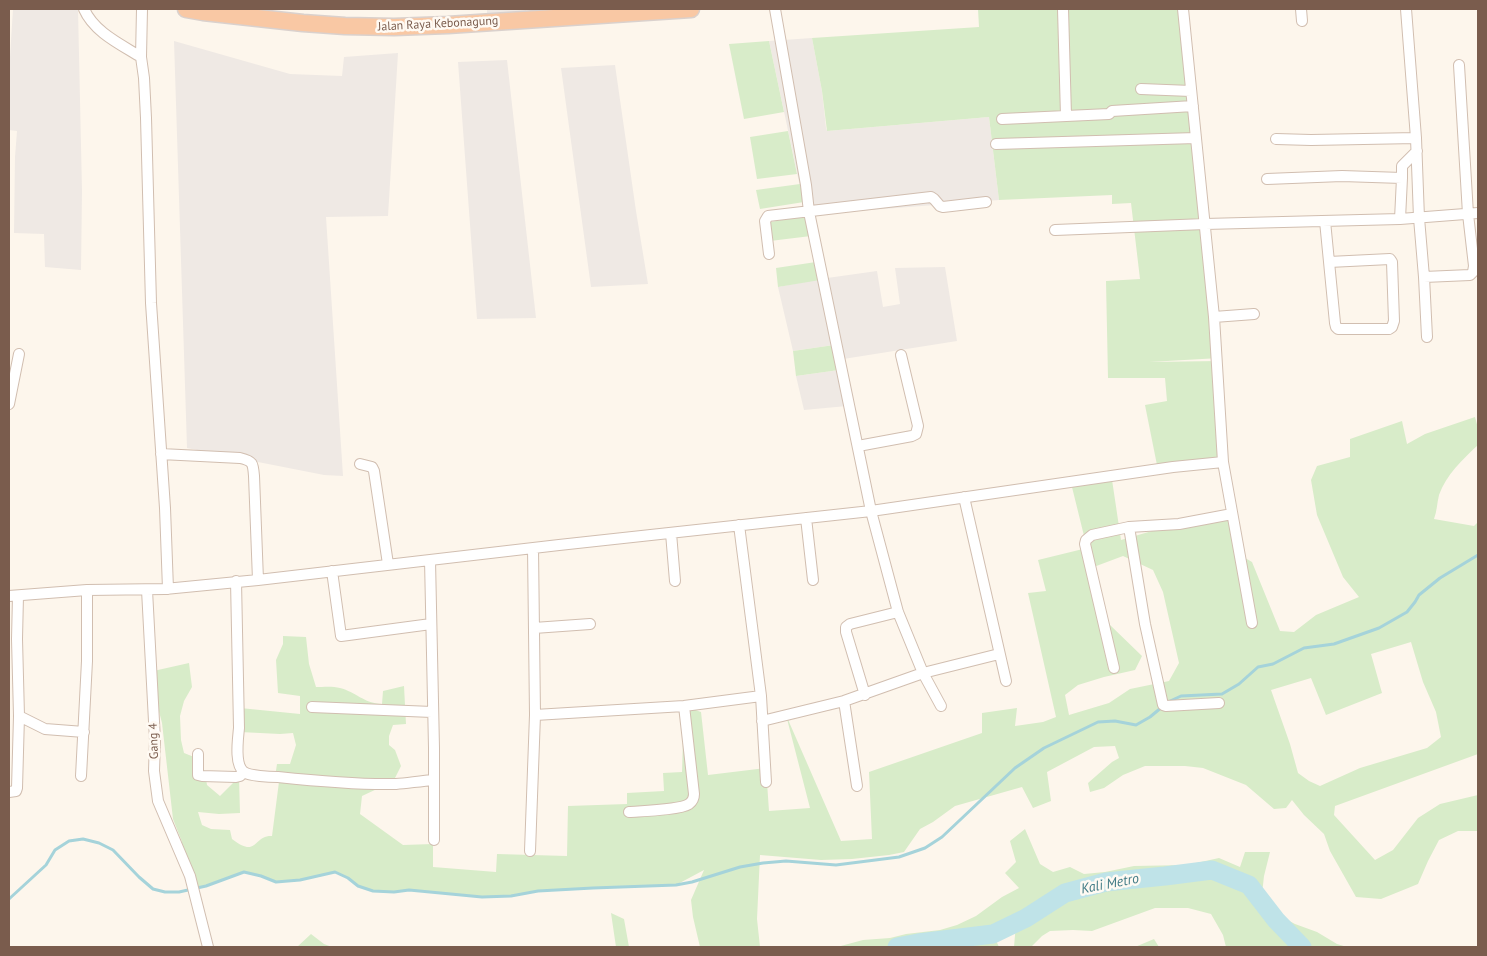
<!DOCTYPE html>
<html>
<head>
<meta charset="utf-8">
<style>
  body { margin:0 }
  #map { position:relative; width:1487px; height:956px; overflow:hidden; background:#fdf6ec; font-family:"PT Sans",sans-serif }
  canvas { display:block }
  .frame { position:absolute; inset:0; border:10px solid #7a5c4d; pointer-events:none }
</style>
</head>
<body>
<div id="map">
<canvas width="1487" height="956"></canvas>
<div class="frame"></div>
</div>
<script>
const ctx = document.querySelector('canvas').getContext('2d');
ctx.lineJoin = 'round';
function fill(path, color) { ctx.fillStyle = color; ctx.fill(path, 'evenodd'); }
function stroke(path, color, width, dash) { ctx.strokeStyle = color; ctx.lineWidth = width; ctx.lineCap = dash ? 'butt' : 'round'; ctx.setLineDash(dash || []); ctx.stroke(path); }
function write(font, color, halo, rows, align = 'center') {
  ctx.font = font + ' "PT Sans",sans-serif'; ctx.lineWidth = 5; ctx.setLineDash([]); ctx.textBaseline = 'middle'; ctx.strokeStyle = halo; ctx.fillStyle = color; for (const [text, x, y, turn = 0] of rows) {
    ctx.save(); ctx.translate(x, y); ctx.rotate((+turn || 0) * Math.PI / 180); ctx.textAlign = isNaN(turn) ? turn : align; if (halo) ctx.strokeText(text, 0, 0); ctx.fillText(text, 0, 0); ctx.restore();
  }
}
fill(new Path2D(`
  M 13,9 L 78,9 L 82,191 L 81,270 L 45,267 L 44,234 L 14,233 L 15,157 L 17,131 L 9,130 L 9,73 Z
  M 487,9 L 526,9 L 527,28 L 487,29 Z
  M 812,38 L 822,91 L 826,128 L 827,131 L 989,117 L 999,200 L 806,215 L 769,41 Z
  M 174,41 L 290,74 L 342,76 L 344,57 L 398,53 L 388,216 L 326,217 L 343,476 L 324,475 L 187,448 Z
  M 507,60 L 536,318 L 477,319 L 458,62 Z
  M 615,65 L 636,211 L 648,284 L 591,287 L 561,68 Z
  M 945,267 L 957,341 L 837,360 L 834,345 L 793,351 L 778,287 L 820,279 L 877,271 L 883,307 L 900,304 L 895,268 Z
  M 839,370 L 847,406 L 804,410 L 796,376 Z`), '#efe9e4');
fill(new Path2D(`
  M 978,9 L 1180,9 L 1220,358 L 1149,362 L 1219,361 L 1228,460 L 1158,470 L 1145,405 L 1167,401 L 1165,378 L 1108,378 L 1106,281 L 1140,279 L 1131,203 L 1112,204 L 1112,195 L 999,200 L 989,117 L 827,131 L 822,91 L 812,38 L 979,27 Z
  M 769,41 L 784,112 L 744,119 L 729,44 Z
  M 788,131 L 797,174 L 757,179 L 750,137 Z
  M 800,184 L 804,202 L 760,209 L 756,190 Z
  M 806,215 L 811,236 L 770,241 L 766,223 Z
  M 816,262 L 820,280 L 778,287 L 776,268 Z
  M 834,345 L 839,370 L 796,376 L 793,351 Z
  M 1475,417 L 1478,428 L 1478,445 C 1463,459 1446,475 1439,495 C 1437,503 1437,511 1434,519 L 1474,526 L 1478,522 L 1478,754 L 1335,806 L 1334,815 L 1375,860 L 1393,850 L 1418,818 L 1440,804 L 1478,795 L 1478,831 L 1458,831 L 1439,840 L 1428,861 L 1418,884 L 1381,899 L 1356,897 L 1330,851 L 1324,834 L 1304,815 L 1292,800 L 1286,808 L 1274,809 L 1246,785 L 1203,768 L 1185,766 L 1145,766 L 1123,775 L 1104,788 L 1090,792 L 1088,783 L 1112,762 L 1119,758 L 1115,746 L 1094,747 L 1047,772 L 1051,801 L 1033,808 L 1022,787 L 955,806 L 933,822 L 920,829 L 904,852 L 889,855 L 852,859 L 821,860 L 760,855 L 757,919 L 760,947 L 700,947 L 693,917 L 691,900 L 704,870 L 676,885 L 593,888 L 538,891 L 511,896 L 482,897 L 409,890 L 394,892 L 373,891 L 358,886 L 348,878 L 335,872 L 300,880 L 276,882 L 261,876 L 244,872 L 206,886 L 193,888 L 180,844 L 182,842 L 173,819 L 162,723 L 149,672 L 189,663 L 192,687 L 184,701 L 180,716 L 181,740 L 184,753 L 199,759 L 205,772 L 207,785 L 220,796 L 239,777 L 240,813 L 219,814 L 198,812 L 202,825 L 211,829 L 230,830 L 232,839 C 258,859 253,835 272,836 L 280,774 L 275,777 L 277,764 L 290,764 L 296,745 L 293,733 L 280,734 L 240,732 L 240,708 L 300,714 L 300,696 L 278,693 L 276,660 L 283,644 L 283,636 L 306,637 L 309,664 L 316,687 C 323,687 333,686 340,688 C 356,692 363,703 382,704 L 383,691 L 404,686 L 406,724 L 393,725 L 389,736 L 389,745 L 395,750 L 401,766 L 390,788 L 379,788 L 362,796 L 360,814 L 403,845 L 433,844 L 433,867 L 496,872 L 497,854 L 567,856 L 568,806 L 627,804 L 627,793 L 664,791 L 663,773 L 682,772 L 684,706 L 701,712 L 708,775 L 766,768 L 769,811 L 810,808 L 786,715 L 841,841 L 872,839 L 869,772 L 982,733 L 982,713 L 1017,708 L 1015,726 L 1043,722 L 1056,717 L 1028,593 L 1046,591 L 1038,560 L 1087,548 L 1070,479 L 1111,473 L 1121,540 L 1152,531 L 1236,517 L 1240,555 L 1252,562 L 1280,631 L 1294,632 L 1316,615 L 1359,597 L 1343,577 L 1317,515 L 1311,480 L 1317,466 L 1350,457 L 1350,439 L 1402,421 L 1407,444 L 1425,434 ZM 1123,556 L 1153,570 L 1163,592 L 1179,663 L 1169,681 L 1130,689 L 1109,703 L 1069,715 L 1065,695 L 1078,685 L 1104,677 L 1135,670 L 1142,656 L 1110,625 L 1091,568 ZM 1411,642 L 1423,682 L 1436,712 L 1441,737 L 1427,748 L 1360,768 L 1320,786 L 1309,781 L 1298,773 L 1290,744 L 1271,690 L 1311,678 L 1326,715 L 1382,693 L 1371,654 Z
  M 1025,829 L 1040,864 L 1053,872 L 1070,867 L 1084,874 L 1105,872 L 1134,866 L 1187,865 L 1219,858 L 1240,867 L 1245,852 L 1270,852 L 1264,876 L 1262,894 L 1271,911 L 1295,924 L 1317,932 L 1337,944 L 1347,947 L 1226,947 L 1223,935 L 1211,914 L 1188,908 L 1155,908 L 1092,931 L 1073,930 L 1050,931 L 1042,936 L 1031,947 L 1014,947 L 1016,923 L 993,934 L 999,947 L 837,947 L 863,940 L 890,938 L 906,934 L 940,930 L 957,925 L 976,916 L 1002,897 L 1019,888 L 1005,873 L 1016,862 L 1010,841 Z
  M 611,913 L 624,919 L 629,947 L 616,947 Z
  M 311,934 L 324,944 L 332,947 L 297,947 Z
  M 1154,939 L 1159,947 L 1135,947 Z`), '#d8ecc9');
stroke(new Path2D(`
  M 1168,702 L 1181,696 L 1222,694 L 1239,684 L 1258,667 L 1273,664 L 1304,648 L 1334,644 L 1379,628 L 1407,612 L 1415,602 L 1419,595 L 1440,578 L 1478,555
  M 9,899 L 46,865 L 55,850 L 69,841 L 83,839 L 99,843 L 113,850 L 139,877 L 153,889 L 165,892 L 179,892 L 206,886 L 244,872 L 261,876 L 276,882 L 300,880 L 335,872 L 348,878 L 358,886 L 373,891 L 394,892 L 409,890 L 482,897 L 511,896 L 538,891 L 593,888 L 676,885 L 692,882 L 740,867 L 763,863 L 786,861 L 836,865 L 899,857 L 925,848 L 942,837 L 1015,768 L 1044,748 L 1098,722 L 1115,721 L 1136,725 L 1150,717 L 1162,707`), '#a5d3da', 3);
stroke(new Path2D(`
  M 897,947 L 918,943 L 993,934 L 1026,918 L 1065,893 L 1106,882 L 1165,876 L 1212,870 L 1249,885 L 1276,920 L 1302,947`), '#bfe3e8', 19);
const minor = new Path2D(`
  M 84,9 C 94,32 120,44 141,57 L 144,78 L 146,118 L 151,303 L 165,508 L 168,589
  M 775,9 L 806,185 L 809,212 L 871,511 L 898,612 L 923,673 L 941,706
  M 1063,9 L 1066,116
  M 1183,9 L 1214,317 L 1223,462 L 1252,623
  M 1301,9 L 1302,21
  M 1406,9 L 1416,138 L 1419,218 L 1424,277
  M 141,57 L 142,9
  M 1141,89 L 1191,91
  M 1002,119 L 1109,114 L 1112,111 L 1193,106
  M 1276,139 L 1311,140 L 1416,138
  M 996,144 L 1196,138
  M 1402,178 L 1402,166 L 1417,151
  M 1267,179 L 1342,176 L 1402,178 L 1400,219
  M 1325,221 L 1335,323 L 1336,327 L 1338,329 L 1389,329 L 1392,327 L 1394,321 L 1392,262 L 1390,259 L 1329,262
  M 1055,230 L 1205,224 L 1400,219 L 1478,213
  M 769,254 L 765,221 L 768,216 L 931,197 L 934,199 L 940,206 L 943,207 L 986,202
  M 1214,317 L 1254,314
  M 1427,337 L 1424,277 L 1470,275 L 1473,272 L 1474,266 L 1468,214 L 1459,65
  M 9,404 L 19,354
  M 858,446 L 912,436 L 916,434 L 918,426 L 901,355
  M 161,454 L 240,458 C 253,461 253,463 254,476 L 258,580
  M 360,464 L 372,467 L 374,471 L 388,564
  M 964,497 L 1006,681
  M 806,518 L 813,580
  M 739,525 L 761,696 L 766,782
  M 671,533 L 675,581
  M 332,571 L 341,636 L 431,624
  M 236,581 L 239,728 C 238,739 234,765 244,772 C 249,776 270,777 278,777 C 316,781 357,785 396,784 C 408,783 421,781 434,780 L 434,748 L 430,560
  M 147,590 L 155,740 L 154,771 L 158,801 L 190,876 L 208,947
  M 9,596 L 87,590 L 165,589 L 258,580 L 559,545 L 871,511 L 1173,467 L 1223,462
  M 534,628 L 590,624
  M 1114,668 L 1085,544 L 1086,540 L 1092,535 L 1129,527
  M 865,695 L 846,632 L 846,627 L 850,624 L 898,612
  M 844,701 L 857,786
  M 1219,703 L 1166,706 L 1163,705 L 1145,624 L 1129,527 L 1179,524 L 1232,514
  M 312,707 L 432,712
  M 535,715 L 684,706 L 761,696
  M 19,716 L 45,729 L 84,732
  M 762,721 L 844,701 L 923,673 L 999,654
  M 198,754 L 198,775 L 202,776 L 236,777 L 240,776 L 244,772
  M 81,776 L 87,661 L 87,590
  M 434,780 L 434,840
  M 9,792 L 16,791 L 17,788 L 19,716 L 17,639 L 18,596
  M 629,812 C 641,811 680,810 689,804 C 693,801 694,798 694,794 L 684,706
  M 530,851 L 535,715 L 533,548`);
const trunk = new Path2D(`
  M 186,9 L 203,12 L 303,23 L 345,26 L 394,27 L 448,25 L 691,9`);
stroke(minor, '#d1beb0', 12);
stroke(trunk, '#dad1cd', 19);
stroke(minor, '#fff', 10);
stroke(trunk, '#f9c8a4', 16);
write('12px', '#7a5c4d', '#fffaf3', [
  ["Jalan Raya Kebonagung",438,24,-3],
  ["Gang 4",154,741,-92]
]);
write('italic 14px', '#437c86', '#fffaf3', [
  ["Kali Metro",1110,884,-11]
]);
</script>
</body>
</html>
